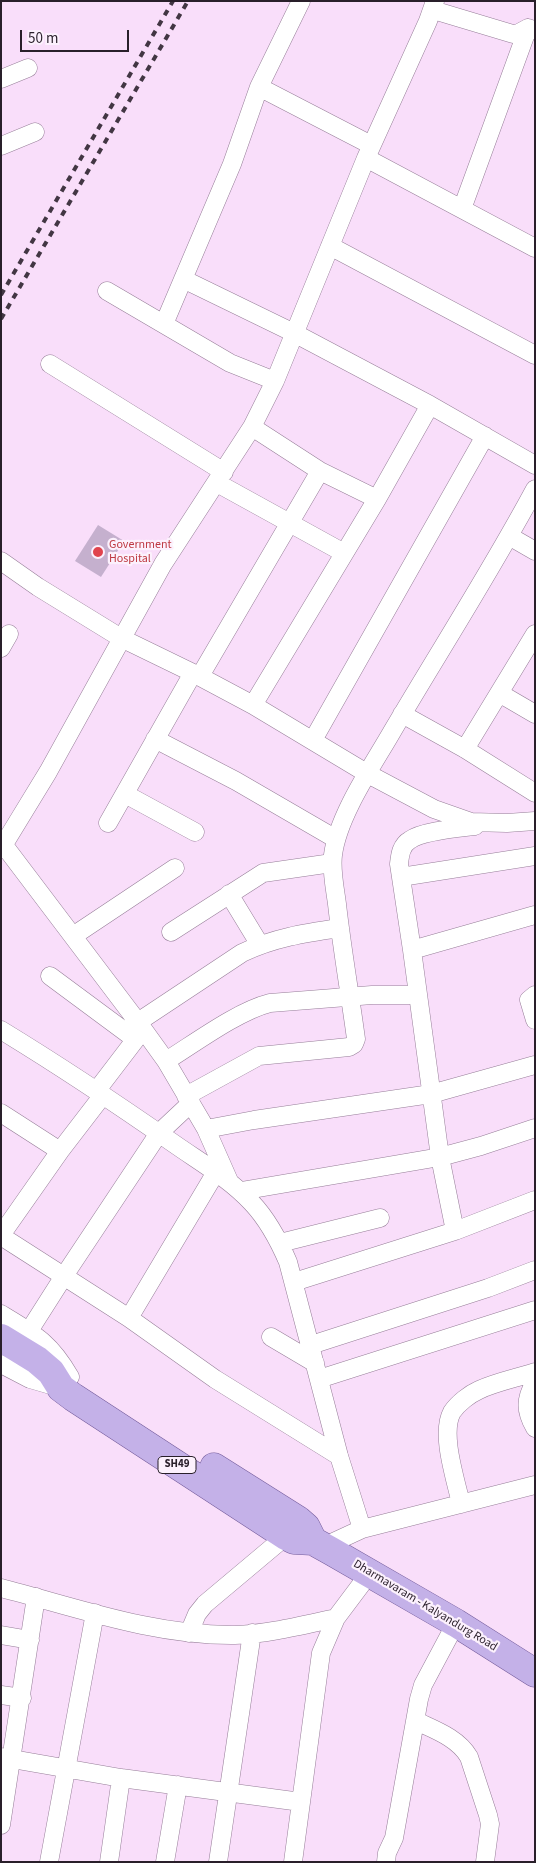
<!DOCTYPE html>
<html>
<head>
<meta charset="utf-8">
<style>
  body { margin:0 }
  #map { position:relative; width:536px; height:1863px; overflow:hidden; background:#f9defa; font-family:"Source Sans 3",sans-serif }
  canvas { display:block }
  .frame { position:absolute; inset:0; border:2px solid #291f2a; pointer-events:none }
  .scale { position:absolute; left:20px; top:30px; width:109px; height:22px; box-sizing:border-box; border:2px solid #291f2a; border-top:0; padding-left:6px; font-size:15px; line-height:18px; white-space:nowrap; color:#291f2a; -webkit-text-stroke:4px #fcf1fd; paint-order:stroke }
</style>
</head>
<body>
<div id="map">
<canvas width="536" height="1863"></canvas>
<div class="frame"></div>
<div class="scale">50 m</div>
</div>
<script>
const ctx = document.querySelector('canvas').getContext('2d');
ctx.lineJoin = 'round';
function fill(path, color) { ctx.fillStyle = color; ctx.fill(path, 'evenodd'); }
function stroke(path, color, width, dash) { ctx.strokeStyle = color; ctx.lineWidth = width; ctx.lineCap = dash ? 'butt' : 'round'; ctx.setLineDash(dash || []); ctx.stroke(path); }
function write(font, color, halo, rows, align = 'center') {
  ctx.font = font + ' "Source Sans 3",sans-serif'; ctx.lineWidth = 4.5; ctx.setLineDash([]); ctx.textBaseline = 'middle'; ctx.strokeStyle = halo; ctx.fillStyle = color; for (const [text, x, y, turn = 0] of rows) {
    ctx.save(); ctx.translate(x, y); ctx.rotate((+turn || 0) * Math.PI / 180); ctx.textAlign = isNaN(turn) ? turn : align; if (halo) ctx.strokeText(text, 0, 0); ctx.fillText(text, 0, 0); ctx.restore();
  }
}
fill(new Path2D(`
  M 98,525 L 124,541 L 101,577 L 75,561 Z`), '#c5b0ce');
const street = new Path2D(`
  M 433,10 L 513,34 L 517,34 L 528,28 L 534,30
  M 1,79 L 28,68
  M 259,87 L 371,145
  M 1,146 L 35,132
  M 366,158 L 535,248
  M 462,209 L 528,28
  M 330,246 L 535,355
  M 183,279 L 294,333 L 430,405 L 535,465
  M 107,291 L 230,363 L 275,381
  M 164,324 L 232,164 L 259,87 L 301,1
  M 50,364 L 224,472
  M 252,427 L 320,471 L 377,499
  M 217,483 L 344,553
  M 509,536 L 535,551
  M 1,561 L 38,587 L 121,638 L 193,673 L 253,705 L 368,774 L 434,809 L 471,822 L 507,823 L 535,821
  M 1,648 L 9,634
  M 200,676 L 320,471
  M 499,693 L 535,714
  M 253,705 L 377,499 L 430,405
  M 402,714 L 465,749 L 535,793
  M 155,739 L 236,781 L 336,839
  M 313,740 L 485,436
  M 465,749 L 535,634
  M 125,794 L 195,832
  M 108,823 L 193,673
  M 3,844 L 143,1029 L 166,1061 L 206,1129 L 229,1181
  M 1,849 L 48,772 L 163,564 L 252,427 L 275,381 L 366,158 L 428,21 L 435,1
  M 401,877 L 535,856
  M 229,894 L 260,945
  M 171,932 L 263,873 L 332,863
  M 73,936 L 175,868
  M 412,950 L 535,915
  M 50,976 L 135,1039
  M 535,995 L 529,1000 L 535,1020
  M 138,1022 L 242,953 C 273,938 305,933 339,928
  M 1,1030 C 60,1066 117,1104 173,1143 C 200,1162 230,1179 252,1203 C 268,1220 279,1241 288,1262 L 339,1456 L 362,1529
  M 166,1061 C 195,1043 238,1011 270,1003 L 372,995 L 418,995
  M 97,1090 L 142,1031
  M 186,1096 L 259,1056 L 349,1047 L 354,1044 L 356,1039 C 350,994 342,949 337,904 C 335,888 331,871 333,855 C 338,815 373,765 393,730 C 440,650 491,571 535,489
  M 1,1113 L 60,1151
  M 206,1129 L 254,1120 L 431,1094 L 535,1065
  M 241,1191 L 440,1157 L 481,1146 L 535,1128
  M 455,1231 L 440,1157 L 412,950 L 399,864 C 400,855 401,845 410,840 C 422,831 459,828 475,826
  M 1,1235 L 60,1151 L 103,1095
  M 1,1236 L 129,1318 L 215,1379 L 339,1456
  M 280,1243 L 380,1218
  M 294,1282 L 455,1231 L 535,1200
  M 1,1314 C 34,1334 50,1342 70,1377
  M 129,1318 L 216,1172
  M 29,1331 L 64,1276 L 159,1133 L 191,1103
  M 271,1337 L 315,1363
  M 311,1345 L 488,1288 L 535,1270
  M 1,1364 L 30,1379 L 61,1388
  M 319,1379 L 535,1310
  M 535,1382 C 525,1399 525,1411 535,1428
  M 461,1504 C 456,1480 440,1434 452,1412 C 458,1403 470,1394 479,1390 C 496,1382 517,1378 535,1372
  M 323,1547 L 362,1529 L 535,1485
  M 1,1588 C 78,1608 155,1636 235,1635 C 268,1634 303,1625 336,1618
  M 189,1633 L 197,1614 L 205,1604 L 286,1536
  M 1,1635 L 30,1640
  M 1,1695 L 22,1698
  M 416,1721 C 435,1730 458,1738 469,1757 L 488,1815 L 490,1824 L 485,1862
  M 1,1757 L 121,1778 L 301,1802
  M 1,1825 L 36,1597
  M 49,1862 L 95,1613
  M 109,1862 L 121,1778
  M 165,1862 L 178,1785
  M 218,1862 L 252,1633
  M 293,1862 L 321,1653 L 336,1618 L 369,1574
  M 386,1862 L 387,1853 L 394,1838 L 419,1699 L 423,1685 L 456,1623`);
const primary = new Path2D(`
  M 1,1338 L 37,1360 L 51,1372 L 61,1388 L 73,1397 L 286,1536 L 294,1540 L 313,1541 L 331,1551 L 456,1623 L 535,1673
  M 214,1467 L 298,1520 L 306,1527 L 313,1541`);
stroke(street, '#967e98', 19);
stroke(primary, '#745c9b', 29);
stroke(street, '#fff', 18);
stroke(primary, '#c4b1e8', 28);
stroke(new Path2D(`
  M 1,295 L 173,1
  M 1,319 L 188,1`), '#423643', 4, [6, 6]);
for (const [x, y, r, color] of [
  [98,552,6,"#e0444e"]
]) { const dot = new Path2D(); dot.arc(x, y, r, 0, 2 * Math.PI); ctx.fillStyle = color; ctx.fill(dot); stroke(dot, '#fcf1fd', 2); }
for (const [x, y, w] of [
  [177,1465,38]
]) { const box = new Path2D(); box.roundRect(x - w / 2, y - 8.5, w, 17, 4); ctx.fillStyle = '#fcf1fd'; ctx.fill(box); stroke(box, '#291f2a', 1); }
write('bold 11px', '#291f2a', null, [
  ["SH49",177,1465]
]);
write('12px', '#be3a42', '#fcf1fd', [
  ["Government",109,545],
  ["Hospital",109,559]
], 'left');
write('12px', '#291f2a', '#fcf1fd', [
  ["Dharmavaram - Kalyandurg Road",425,1606,31]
]);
</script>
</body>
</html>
